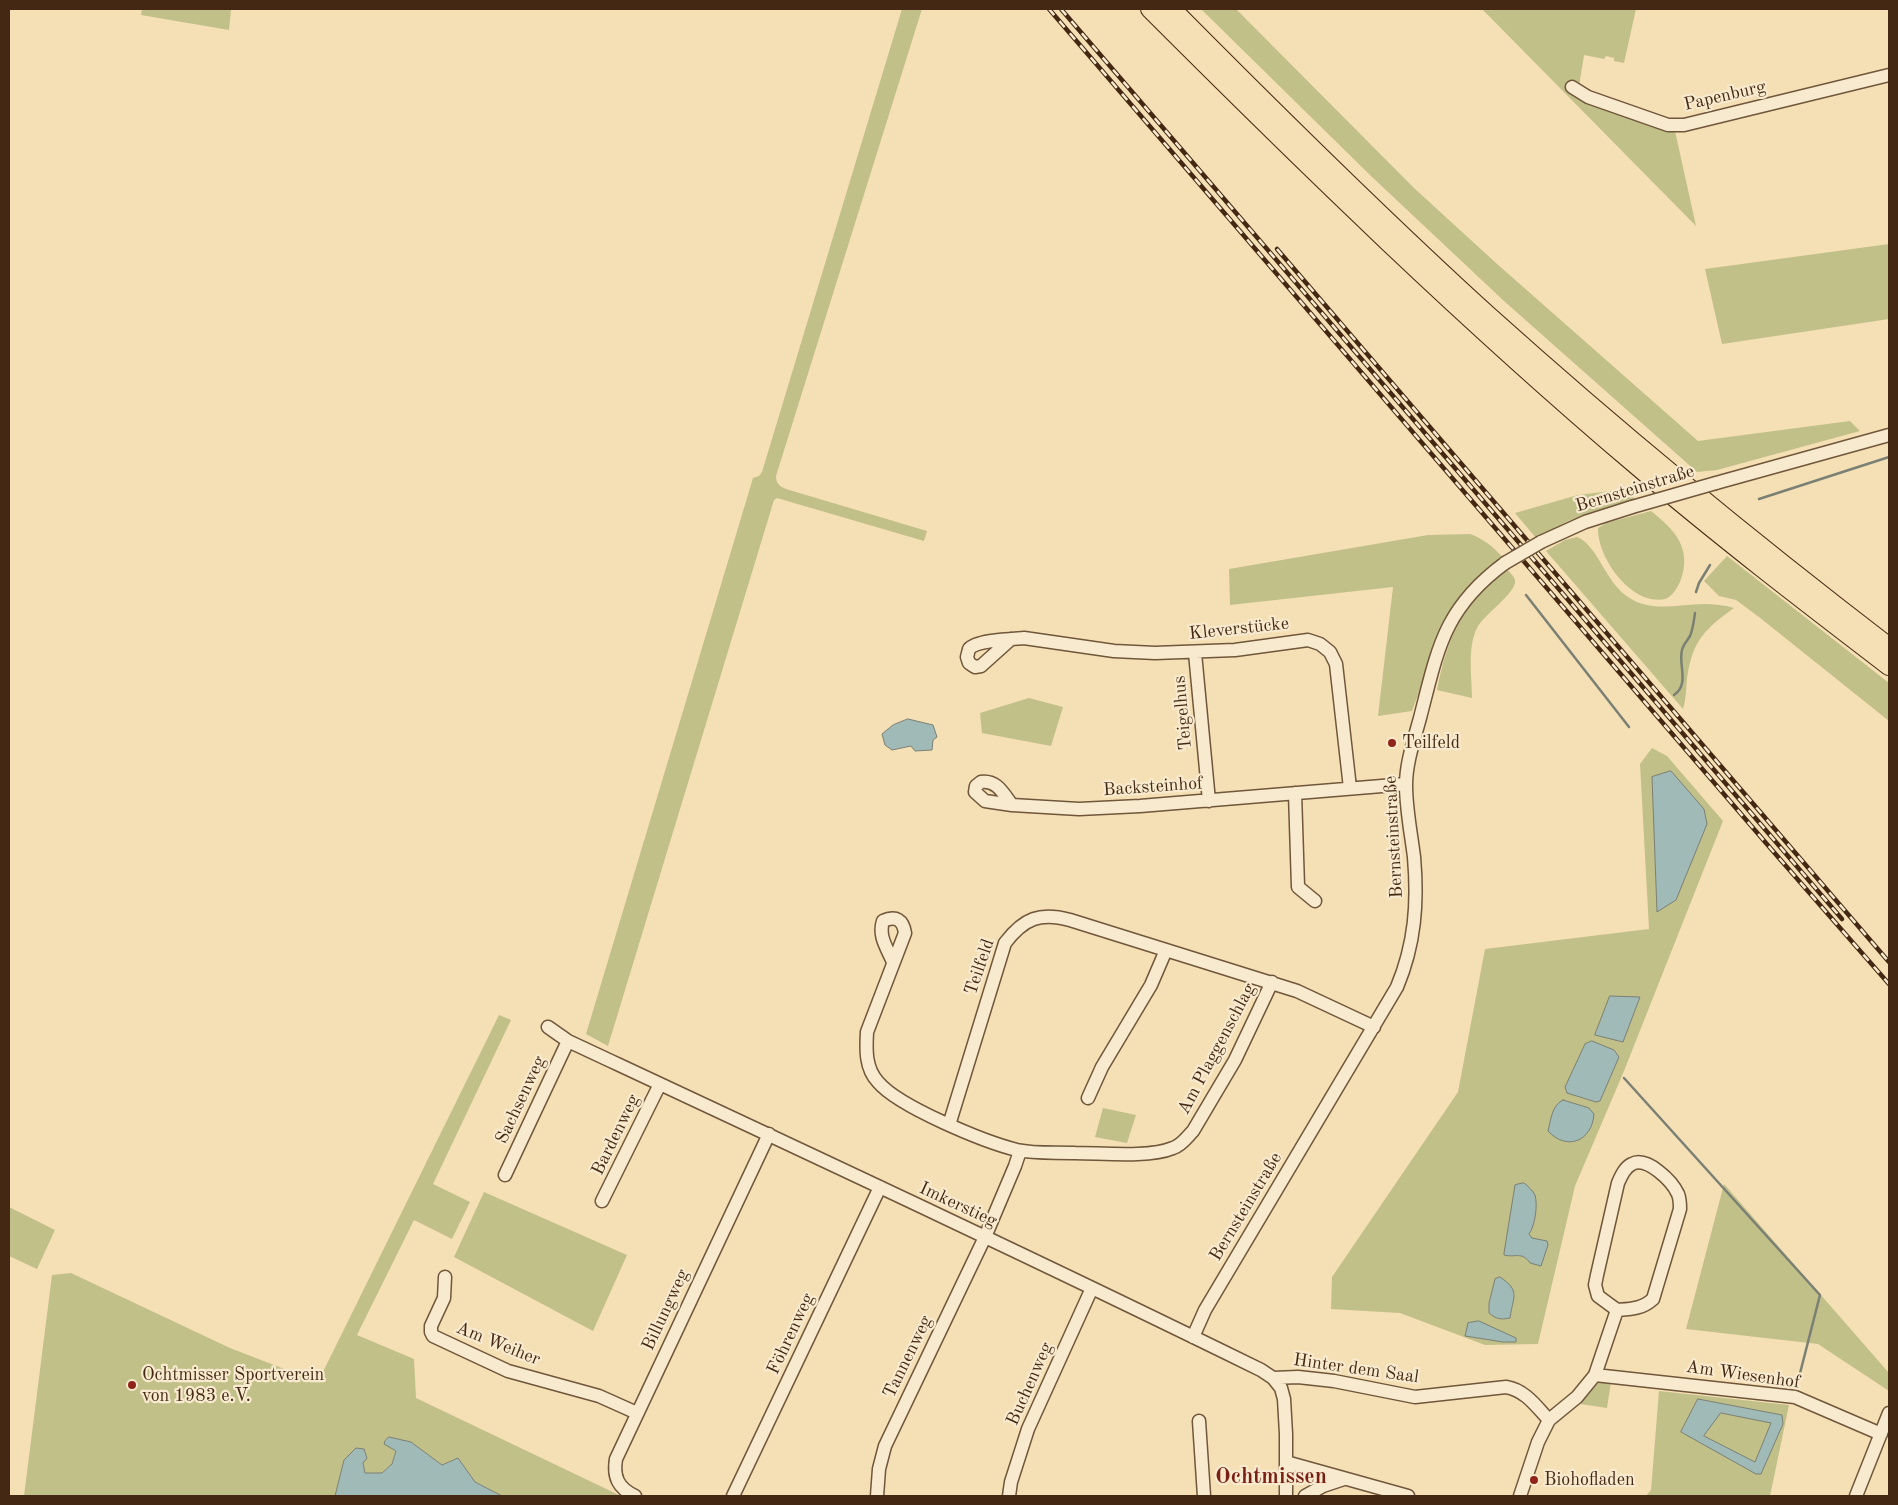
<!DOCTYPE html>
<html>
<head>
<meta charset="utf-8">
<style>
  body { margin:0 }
  #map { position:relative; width:1898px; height:1505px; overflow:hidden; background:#f5dfb4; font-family:"Old Standard TT",serif }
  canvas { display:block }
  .frame { position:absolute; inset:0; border:10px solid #442813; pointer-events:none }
</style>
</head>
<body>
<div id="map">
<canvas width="1898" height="1505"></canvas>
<div class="frame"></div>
</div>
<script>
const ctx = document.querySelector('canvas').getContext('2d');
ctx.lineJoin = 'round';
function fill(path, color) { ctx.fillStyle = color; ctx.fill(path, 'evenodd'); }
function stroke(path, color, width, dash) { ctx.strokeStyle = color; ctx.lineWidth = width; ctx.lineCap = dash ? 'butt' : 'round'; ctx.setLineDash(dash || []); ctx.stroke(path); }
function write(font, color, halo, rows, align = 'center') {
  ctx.font = font + ' "Old Standard TT",serif'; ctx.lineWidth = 4.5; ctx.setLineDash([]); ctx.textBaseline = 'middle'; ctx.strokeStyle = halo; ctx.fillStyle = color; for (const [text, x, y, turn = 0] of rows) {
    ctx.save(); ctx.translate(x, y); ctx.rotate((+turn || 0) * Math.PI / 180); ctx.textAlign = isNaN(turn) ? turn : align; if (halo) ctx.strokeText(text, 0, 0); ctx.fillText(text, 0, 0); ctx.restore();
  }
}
fill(new Path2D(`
  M 142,9 L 231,9 L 229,30 L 141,15 Z
  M 902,9 L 922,9 L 776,476 C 776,483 779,486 786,489 L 927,531 L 924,541 L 777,498 L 774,500 L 608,1046 L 586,1034 L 753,478 L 759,476 L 762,472 Z
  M 1201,9 L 1236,9 L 1414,188 L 1496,263 L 1698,441 L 1850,421 L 1860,431 L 1717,470 L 1697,472 L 1504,301 L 1371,176 Z
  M 1482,9 L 1636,9 L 1624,63 L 1614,61 L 1614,58 L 1606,56 L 1604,59 L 1584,55 L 1577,99 L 1675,131 L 1696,226 Z
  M 1889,244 L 1889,319 L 1722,344 L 1705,269 Z
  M 1619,490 L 1630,494 L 1636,500 L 1584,515 L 1568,521 L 1536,538 L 1515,513 L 1578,495 Z
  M 1651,511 C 1675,530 1693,549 1680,582 C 1677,588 1672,597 1665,599 C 1631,606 1597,557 1598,528 L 1606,523 Z
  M 1470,534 C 1484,539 1495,548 1504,559 L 1482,575 L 1471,585 L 1450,611 L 1442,629 L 1412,711 L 1378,716 L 1393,587 L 1230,605 L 1229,569 L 1428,535 Z
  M 1577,537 C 1598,545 1605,582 1628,597 C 1651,613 1679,604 1704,604 C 1714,604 1724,605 1734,608 C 1705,629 1692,641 1687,679 C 1686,689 1686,700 1683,709 L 1546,551 L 1565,540 Z
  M 1727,556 L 1889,683 L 1889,721 L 1759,617 L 1736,600 L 1719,596 L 1704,581 Z
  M 1508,570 C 1510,573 1514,576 1515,580 C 1518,592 1483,615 1477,628 C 1467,648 1472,677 1472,698 L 1437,690 C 1447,639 1463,600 1508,570 Z
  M 1029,698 L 1063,707 L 1051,746 L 982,733 L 980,713 Z
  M 1652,748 L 1667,756 L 1723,821 L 1624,1071 L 1575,1186 L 1538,1344 L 1485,1345 L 1400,1313 L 1331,1309 L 1332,1277 L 1458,1092 L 1485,949 L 1649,929 L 1640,764 Z
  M 499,1015 L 511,1020 L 433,1184 L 470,1202 L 452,1239 L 414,1220 L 357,1335 L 414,1359 L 416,1398 L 621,1496 L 502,1496 L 475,1482 L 458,1458 L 442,1465 L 411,1442 L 384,1443 L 396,1451 L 392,1464 L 382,1473 L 365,1473 L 363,1463 L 344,1460 L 335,1496 L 24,1496 L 52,1275 L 71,1273 L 230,1348 L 318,1382 Z
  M 1103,1108 L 1136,1115 L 1127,1143 L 1095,1137 Z
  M 1724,1184 L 1889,1373 L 1889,1391 L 1818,1344 L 1686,1329 Z
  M 484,1192 L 627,1255 L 593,1331 L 454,1257 Z
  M 9,1207 L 55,1230 L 37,1269 L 9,1256 Z
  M 1601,1380 L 1611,1382 L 1607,1408 L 1580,1404 Z
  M 1659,1391 L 1789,1405 L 1770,1496 L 1646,1496 L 1651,1490 Z`), '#c2c089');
const water = new Path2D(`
  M 908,719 L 933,725 L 937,737 L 933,740 L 932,750 L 915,751 L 911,746 L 892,750 L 885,745 L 882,734 L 893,725 Z
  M 1671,771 L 1704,809 L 1707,824 L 1676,900 L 1657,912 L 1652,777 Z
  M 1610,996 L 1640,997 L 1623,1042 L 1595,1035 Z
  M 1592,1041 L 1614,1050 L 1619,1057 L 1600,1101 L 1596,1102 L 1567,1093 L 1565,1087 L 1585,1044 Z
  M 1563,1100 L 1589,1108 L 1594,1114 C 1592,1142 1566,1151 1548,1131 C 1551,1119 1552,1105 1563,1100 Z
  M 1524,1183 C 1528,1186 1533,1191 1535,1195 C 1538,1205 1535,1226 1529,1234 L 1532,1238 L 1547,1241 L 1548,1245 L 1541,1266 L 1530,1263 C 1522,1251 1515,1258 1504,1255 L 1504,1253 L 1515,1185 Z
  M 1500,1277 C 1521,1291 1513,1296 1510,1318 C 1501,1320 1496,1319 1489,1313 L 1489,1303 L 1495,1279 Z
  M 1479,1321 L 1516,1338 L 1516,1342 L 1503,1342 L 1465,1336 L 1468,1323 Z
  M 1698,1399 L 1782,1415 L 1783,1424 L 1761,1474 L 1756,1474 L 1681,1432 ZM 1721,1413 L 1771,1423 L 1755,1462 L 1704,1436 Z
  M 389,1437 L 411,1442 L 442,1465 L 458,1458 L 475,1482 L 502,1496 L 335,1496 L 344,1460 L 356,1448 L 364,1449 L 367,1458 L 363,1463 L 365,1473 L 382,1473 L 392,1464 L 396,1451 L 384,1444 L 385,1441 Z`);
fill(water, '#a0bab7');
stroke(water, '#7b8075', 1);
stroke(new Path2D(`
  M 1759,499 L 1889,457
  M 1696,592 L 1699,583 L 1710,565
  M 1526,595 L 1629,727
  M 1674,695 C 1690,684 1678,665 1682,650 C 1683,645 1687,641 1690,636 C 1693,629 1694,620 1695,613
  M 1624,1078 L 1820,1295 L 1797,1385`), '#7b8075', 2.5);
const minor = new Path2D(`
  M 1572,87 L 1588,97 L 1668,125 L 1684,125 L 1889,75
  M 1716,483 L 1889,435
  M 1541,542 L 1585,522 L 1632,507
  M 1011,639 L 981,666 L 975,667 L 969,663 L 967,657 C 967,656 969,650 969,649 C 976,640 1012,639 1024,638 L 1114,651 L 1155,653 L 1235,650 L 1308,640 L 1320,644 L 1330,652 L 1336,664 L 1350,788
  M 1195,653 L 1209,801
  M 1295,793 L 1298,887 L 1315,901
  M 1012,805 C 1003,793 997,780 981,782 L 976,786 L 975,792 L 985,801 L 1012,805 L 1079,809 L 1140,806 L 1406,784
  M 893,962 C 887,948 878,936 883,921 C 896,915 903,920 905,933 L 867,1032 C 866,1049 865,1068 878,1082 C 899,1107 985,1142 1017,1150 C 1036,1154 1056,1152 1075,1153 C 1102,1153 1149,1158 1173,1148 C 1182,1145 1187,1137 1193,1131 L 1235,1060 L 1272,982
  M 548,1027 L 568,1041 C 799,1149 1031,1257 1261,1370 L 1273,1378 L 1281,1388 L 1284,1399 L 1286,1434 L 1286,1496
  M 1088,1098 L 1102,1067 L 1151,985 L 1166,950
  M 949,1125 L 1005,943 C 1024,918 1040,912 1070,920 L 1297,991 L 1374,1027
  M 505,1175 L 568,1041
  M 602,1201 L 660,1084
  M 445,1277 L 444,1298 L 431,1326 L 431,1332 L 433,1336 L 508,1371 L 599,1396 L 637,1413
  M 1193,1337 L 1205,1310 L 1397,987 C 1415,944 1418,903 1414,857 C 1411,833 1406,809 1406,785 C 1406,763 1414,740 1420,718 C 1438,648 1444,608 1505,563
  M 1595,1375 L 1795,1397 L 1881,1434
  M 1273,1378 L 1298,1377 L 1334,1381 L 1415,1397 L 1506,1387 C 1525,1390 1536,1406 1549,1420
  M 1199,1421 L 1204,1496
  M 1286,1462 L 1408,1496
  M 635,1496 C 618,1488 613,1477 616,1459 L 769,1134
  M 733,1496 L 880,1187
  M 877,1496 L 879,1469 L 885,1446 L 985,1237 L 1015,1166 L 1020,1151
  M 1009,1496 L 1011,1482 L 1028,1429 L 1092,1288
  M 1305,1496 L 1323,1486 L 1344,1479
  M 1520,1496 L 1538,1442 L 1549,1420 L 1577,1397 L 1595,1375 L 1617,1310 C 1631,1309 1642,1309 1653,1299 L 1680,1209 C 1680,1204 1680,1199 1678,1194 C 1672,1181 1647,1156 1632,1164 C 1625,1167 1621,1176 1618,1183 L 1597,1275 L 1595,1285 L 1598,1296 L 1617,1310
  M 1856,1496 L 1889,1413`);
const highway = new Path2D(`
  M 1150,9 C 1307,166 1466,321 1636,465 C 1718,535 1804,601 1889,666
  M 1172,9 C 1276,114 1381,218 1491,318 C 1619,433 1752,542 1889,647`);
stroke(minor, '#70563b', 15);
stroke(highway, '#442813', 20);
stroke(minor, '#f8eace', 12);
stroke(highway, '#f5dfb4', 18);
const rail = new Path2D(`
  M 1049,9 L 1772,850 L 1889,984
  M 1061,9 L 1842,919
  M 1277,249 L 1889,962`);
stroke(rail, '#442813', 4.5);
stroke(rail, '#f8eace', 2.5, [8]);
const minorBridge = new Path2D(`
  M 1632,507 L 1716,483
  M 1505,563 L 1541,542`);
stroke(minorBridge, '#70563b', 15, []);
stroke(minorBridge, '#f8eace', 12);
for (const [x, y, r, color] of [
  [1392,743,5,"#8f2418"],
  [132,1385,5,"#8f2418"],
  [1534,1480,5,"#8f2418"]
]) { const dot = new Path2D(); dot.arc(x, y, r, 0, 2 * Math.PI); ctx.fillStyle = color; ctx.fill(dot); stroke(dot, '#f8eace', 2); }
write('18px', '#442813', '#f8eace', [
  ["Papenburg",1725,96,-13],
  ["Bernsteinstraße",1635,489,-17],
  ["Kleverstücke",1239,629,-6],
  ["Teigelhus",1183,713,-95],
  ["Backsteinhof",1153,787,-4],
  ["Bernsteinstraße",1394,837,-93],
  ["Teilfeld",980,967,-71],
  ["Am Plaggenschlag",1217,1049,-62],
  ["Sachsenweg",521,1100,-65],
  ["Bardenweg",616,1135,-64],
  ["Imkerstieg",958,1205,25],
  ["Bernsteinstraße",1246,1207,-59],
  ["Billungweg",666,1310,-65],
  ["Föhrenweg",791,1334,-65],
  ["Am Weiher",498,1344,22],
  ["Tannenweg",908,1357,-64],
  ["Hinter dem Saal",1356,1369,8],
  ["Am Wiesenhof",1743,1375,8],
  ["Buchenweg",1030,1384,-66]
]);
write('18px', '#442813', '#f8eace', [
  ["Teilfeld",1402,743],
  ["Ochtmisser Sportverein",142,1375],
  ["von 1983 e.V.",142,1396],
  ["Biohofladen",1544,1480]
], 'left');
write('bold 22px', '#7a1f14', '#f8eace', [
  ["Ochtmissen",1271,1477]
]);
</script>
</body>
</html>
